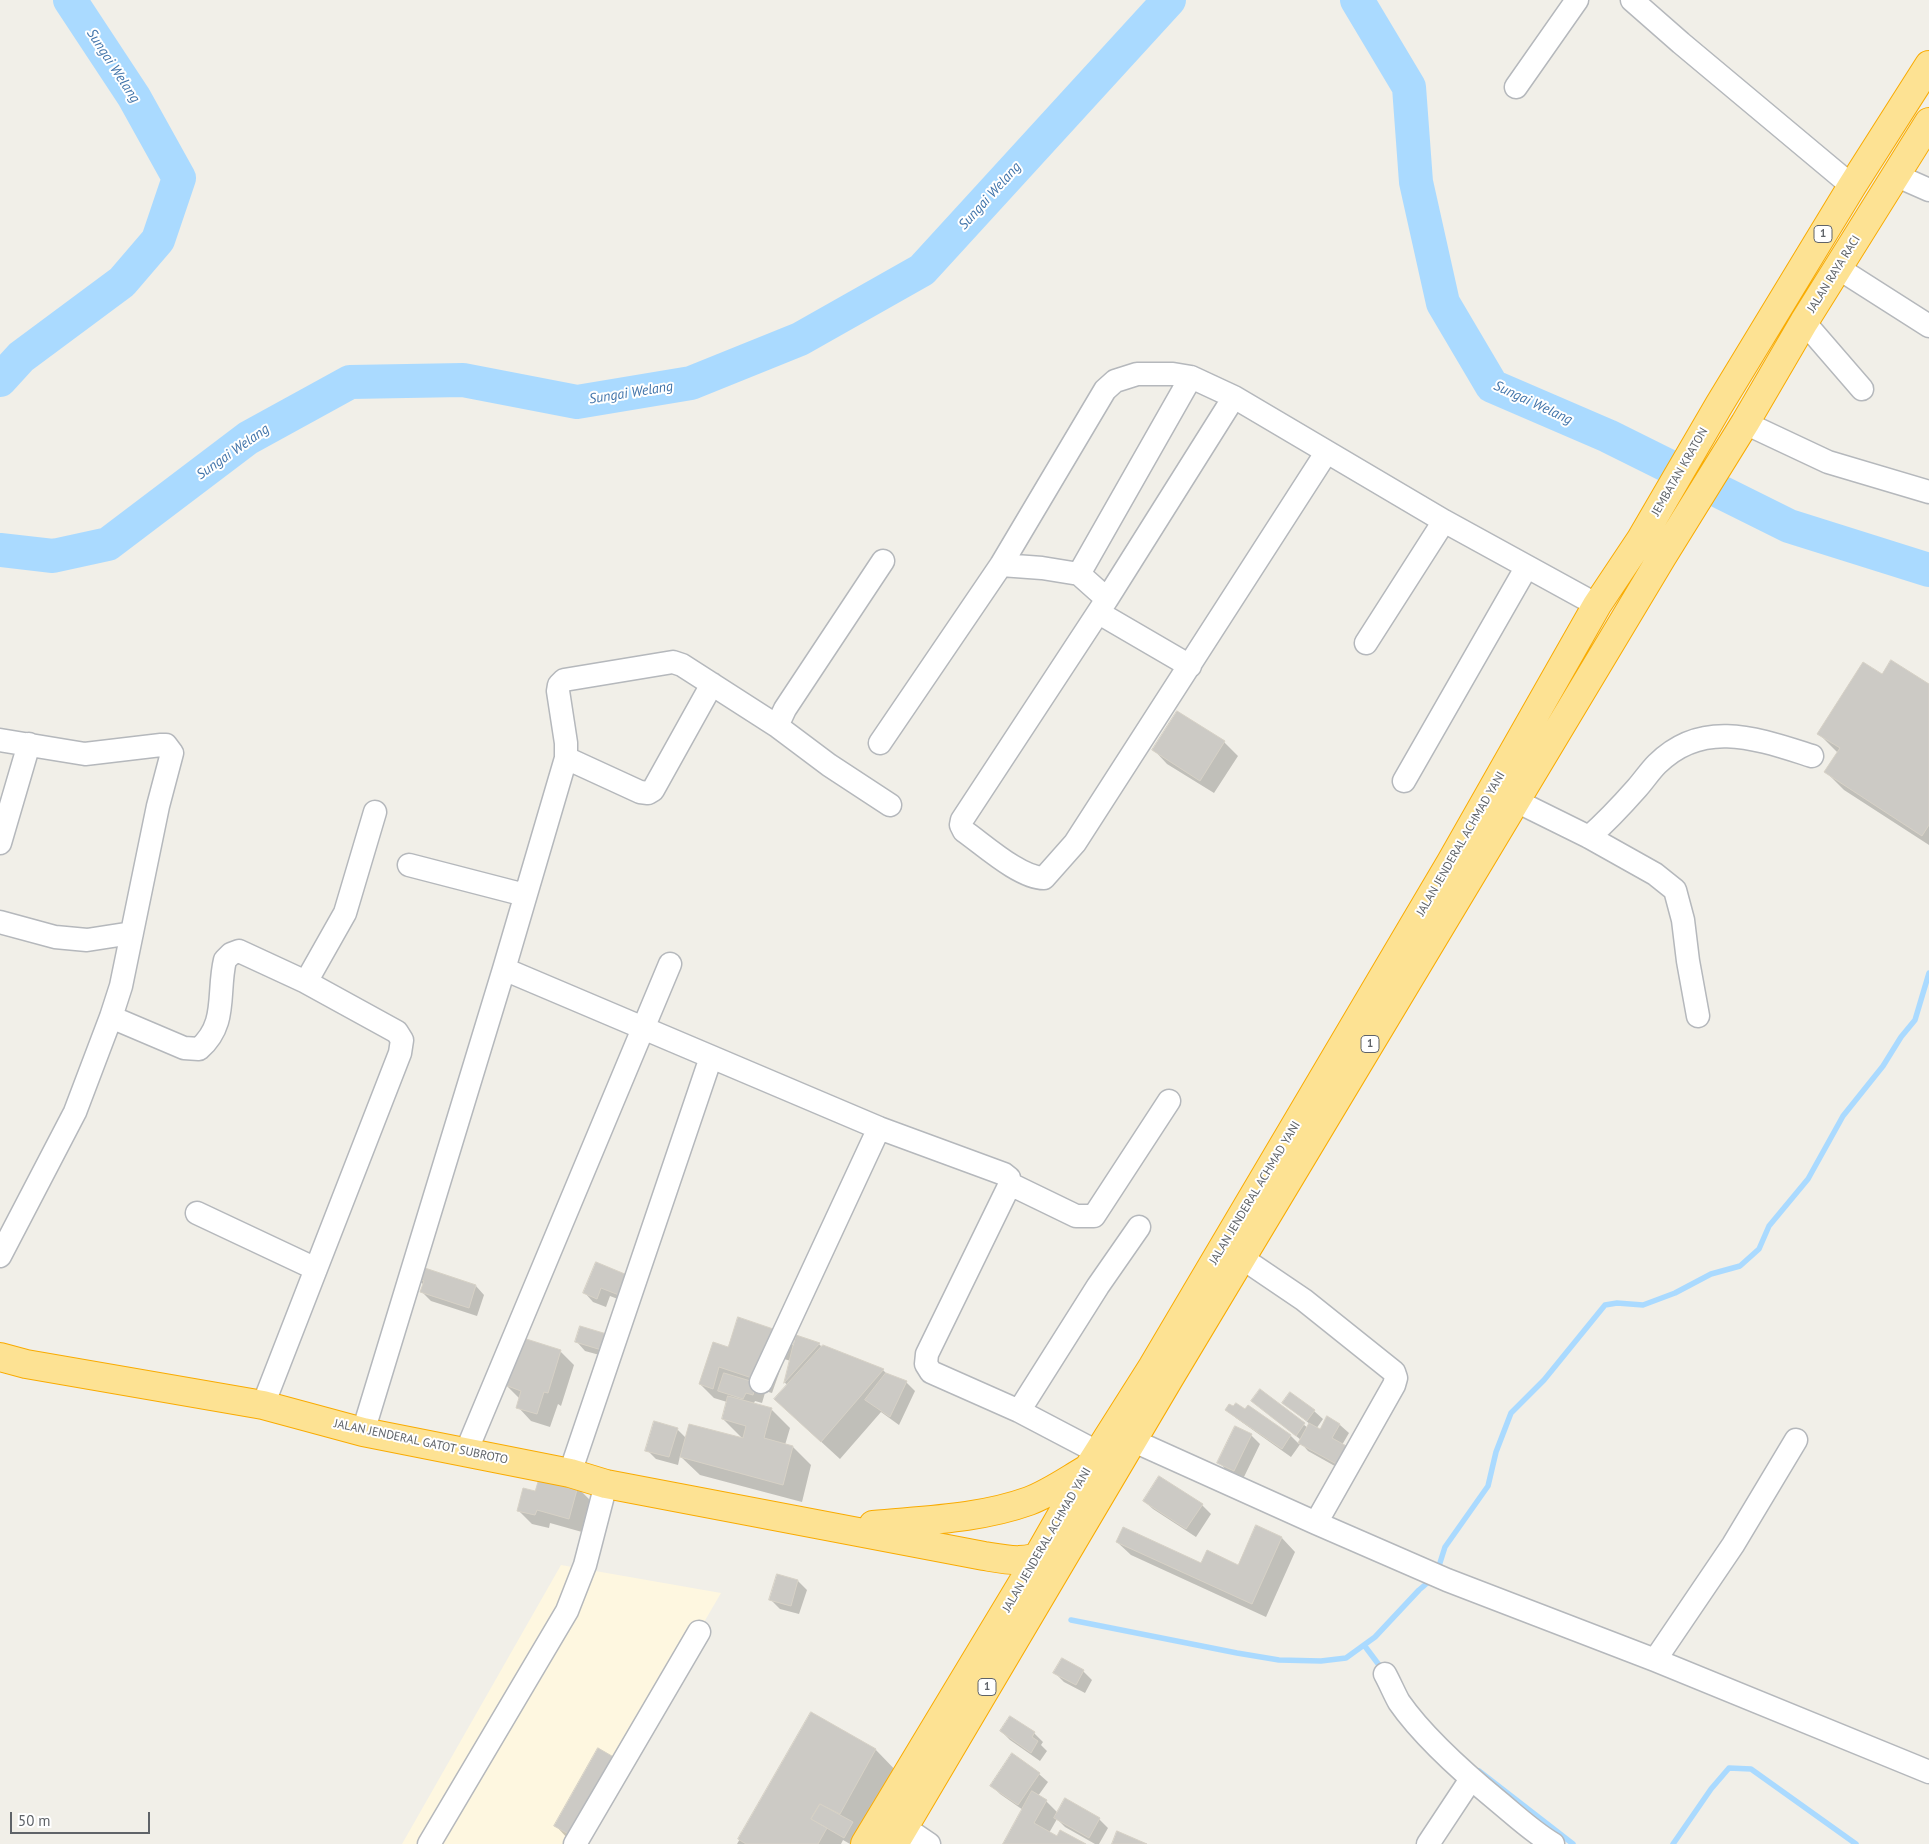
<!DOCTYPE html>
<html>
<head>
<meta charset="utf-8">
<style>
  body { margin:0 }
  #map { position:relative; width:1929px; height:1844px; overflow:hidden; background:#f1efe8; font-family:"PT Sans",sans-serif }
  canvas { display:block }
  .scale { position:absolute; left:10px; top:1812px; width:140px; height:22px; box-sizing:border-box; border:2px solid #5f6368; border-top:0; padding-left:6px; font-size:15px; line-height:18px; white-space:nowrap; color:#5f6368; -webkit-text-stroke:4px #fff; paint-order:stroke }
</style>
</head>
<body>
<div id="map">
<canvas width="1929" height="1844"></canvas>
<div class="scale">50 m</div>
</div>
<script>
const ctx = document.querySelector('canvas').getContext('2d');
ctx.lineJoin = 'round';
function fill(path, color) { ctx.fillStyle = color; ctx.fill(path, 'evenodd'); }
function stroke(path, color, width, dash) { ctx.strokeStyle = color; ctx.lineWidth = width; ctx.lineCap = dash ? 'butt' : 'round'; ctx.setLineDash(dash || []); ctx.stroke(path); }
function write(font, color, halo, rows, align = 'center') {
  ctx.font = font + ' "PT Sans",sans-serif'; ctx.lineWidth = 4; ctx.setLineDash([]); ctx.textBaseline = 'middle'; ctx.strokeStyle = halo; ctx.fillStyle = color; for (const [text, x, y, turn = 0] of rows) {
    ctx.save(); ctx.translate(x, y); ctx.rotate((+turn || 0) * Math.PI / 180); ctx.textAlign = isNaN(turn) ? turn : align; if (halo) ctx.strokeText(text, 0, 0); ctx.fillText(text, 0, 0); ctx.restore();
  }
}
fill(new Path2D(`
  M 561,1565 L 721,1593 L 575,1844 L 402,1844 Z`), '#fef7e0');
fill(new Path2D(`
  M 1882,676 L 1929,686 L 1929,845 L 1844,790 L 1826,772 L 1838,753 L 1819,734 Z
  M 1177,712 L 1224,742 L 1238,756 L 1214,793 L 1167,764 L 1154,750 Z
  M 596,1263 L 633,1305 L 610,1296 L 606,1307 L 593,1302 L 585,1293 Z
  M 416,1278 L 476,1286 L 484,1295 L 477,1316 L 431,1301 L 422,1292 L 424,1285 Z
  M 581,1328 L 614,1359 L 585,1351 L 577,1342 Z
  M 781,1333 L 794,1346 L 819,1344 L 822,1347 L 883,1370 L 889,1376 L 906,1382 L 915,1391 L 899,1425 L 881,1412 L 840,1459 L 794,1417 L 788,1385 L 785,1383 L 791,1361 L 784,1359 L 772,1393 L 762,1390 L 765,1393 L 762,1403 L 755,1401 L 753,1405 L 771,1409 L 790,1428 L 785,1445 L 793,1447 L 811,1465 L 802,1502 L 700,1475 L 680,1456 L 678,1465 L 656,1459 L 647,1450 L 677,1429 L 686,1438 L 744,1440 L 723,1419 L 727,1402 L 714,1398 L 700,1384 L 729,1348 Z
  M 560,1351 L 574,1365 L 561,1406 L 558,1404 L 550,1427 L 531,1421 L 518,1407 L 520,1399 L 506,1385 Z
  M 1260,1390 L 1308,1428 L 1310,1424 L 1283,1403 L 1314,1411 L 1323,1419 L 1316,1429 L 1320,1431 L 1327,1418 L 1340,1425 L 1349,1433 L 1342,1445 L 1349,1474 L 1308,1451 L 1301,1443 L 1291,1457 L 1236,1418 L 1227,1410 L 1246,1411 L 1249,1406 L 1291,1436 L 1299,1444 L 1301,1440 L 1252,1401 Z
  M 1251,1435 L 1260,1444 L 1243,1479 L 1227,1471 L 1219,1462 Z
  M 577,1487 L 591,1501 L 582,1532 L 550,1523 L 549,1528 L 532,1524 L 518,1510 L 536,1493 Z
  M 1144,1501 L 1202,1505 L 1211,1514 L 1196,1537 L 1153,1509 Z
  M 1256,1527 L 1282,1538 L 1295,1552 L 1266,1617 L 1131,1555 L 1117,1542 L 1202,1564 L 1239,1566 Z
  M 778,1575 L 798,1581 L 807,1590 L 799,1614 L 780,1609 L 771,1600 Z
  M 1062,1660 L 1083,1671 L 1092,1680 L 1085,1693 L 1064,1682 L 1055,1673 Z
  M 812,1713 L 876,1750 L 903,1778 L 854,1844 L 850,1844 L 843,1840 L 841,1844 L 737,1844 Z
  M 1001,1731 L 1034,1733 L 1043,1742 L 1041,1745 L 1047,1751 L 1040,1761 L 1010,1740 Z
  M 616,1760 L 629,1773 L 589,1844 L 577,1844 L 569,1840 L 556,1826 Z
  M 1039,1774 L 1048,1782 L 1038,1796 L 1046,1801 L 1058,1813 L 1099,1819 L 1108,1828 L 1099,1844 L 1095,1844 L 1065,1827 L 1057,1819 L 1049,1833 L 1057,1838 L 1083,1844 L 1004,1844 L 1023,1810 L 1000,1794 L 992,1786 Z`), '#0003');
stroke(new Path2D(`
  M 1438,1569 L 1445,1547 L 1488,1486 L 1496,1452 L 1511,1413 L 1544,1380 L 1605,1305 L 1617,1303 L 1643,1305 L 1675,1293 L 1711,1274 L 1740,1266 L 1759,1249 L 1769,1226 L 1808,1179 L 1843,1116 L 1883,1066 L 1901,1037 L 1915,1020 L 1929,973
  M 1071,1620 L 1237,1653 L 1279,1660 L 1321,1661 L 1346,1658 L 1375,1637 L 1419,1590 L 1432,1579
  M 1364,1645 L 1382,1669
  M 1479,1771 L 1573,1844
  M 1673,1844 L 1711,1789 L 1729,1768 L 1751,1769 L 1856,1844`), '#aadaff', 5.5);
stroke(new Path2D(`
  M 1357,0 L 1409,87 L 1416,182 L 1443,303 L 1492,386 L 1608,436 L 1789,526 L 1929,570
  M 0,380 L 21,357 L 122,282 L 158,240 L 179,178 L 134,97 L 70,0
  M 0,550 L 53,556 L 108,544 L 248,438 L 350,382 L 463,380 L 577,402 L 691,383 L 800,339 L 922,270 L 1169,0`), '#aadaff', 34);
const building = new Path2D(`
  M 1891,660 L 1929,684 L 1929,825 L 1922,836 L 1824,772 L 1840,748 L 1817,734 L 1863,662 L 1882,674 Z
  M 1177,711 L 1225,741 L 1200,781 L 1152,750 Z
  M 596,1262 L 632,1277 L 624,1297 L 601,1288 L 597,1299 L 583,1293 Z
  M 419,1266 L 476,1285 L 469,1308 L 420,1292 L 424,1281 L 415,1278 Z
  M 738,1317 L 782,1332 L 758,1380 L 719,1367 L 713,1389 L 699,1384 L 713,1342 L 728,1347 Z
  M 580,1326 L 610,1335 L 605,1351 L 575,1342 Z
  M 796,1335 L 820,1343 L 784,1383 Z
  M 520,1337 L 561,1350 L 548,1393 L 544,1392 L 537,1414 L 516,1408 L 521,1391 L 505,1385 Z
  M 823,1345 L 884,1369 L 821,1442 L 774,1399 Z
  M 724,1373 L 757,1383 L 753,1395 L 746,1393 L 743,1399 L 718,1391 Z
  M 886,1373 L 907,1381 L 890,1417 L 865,1400 Z
  M 1260,1389 L 1305,1423 L 1296,1436 L 1251,1401 Z
  M 1290,1392 L 1315,1410 L 1307,1421 L 1282,1403 Z
  M 728,1396 L 772,1408 L 764,1438 L 793,1446 L 783,1485 L 680,1457 L 689,1424 L 743,1438 L 746,1426 L 722,1419 Z
  M 1236,1403 L 1245,1409 L 1248,1405 L 1291,1435 L 1282,1449 L 1225,1410 L 1229,1404 L 1233,1406 Z
  M 1327,1416 L 1340,1424 L 1332,1438 L 1350,1448 L 1340,1466 L 1298,1443 L 1309,1423 L 1320,1429 Z
  M 654,1421 L 678,1428 L 669,1457 L 645,1451 Z
  M 1235,1426 L 1252,1434 L 1234,1471 L 1217,1463 Z
  M 540,1476 L 578,1486 L 569,1519 L 537,1510 L 535,1515 L 517,1511 L 523,1488 L 535,1491 Z
  M 1159,1476 L 1203,1504 L 1186,1529 L 1143,1501 Z
  M 1256,1525 L 1282,1537 L 1252,1604 L 1116,1542 L 1123,1527 L 1201,1563 L 1207,1550 L 1238,1565 Z
  M 777,1574 L 798,1580 L 791,1606 L 769,1600 Z
  M 1062,1658 L 1084,1670 L 1076,1685 L 1053,1673 Z
  M 811,1712 L 876,1749 L 840,1814 L 820,1804 L 811,1819 L 827,1828 L 818,1844 L 746,1844 L 738,1839 Z
  M 1010,1716 L 1035,1732 L 1032,1737 L 1038,1741 L 1031,1753 L 1000,1731 Z
  M 598,1748 L 617,1759 L 572,1836 L 554,1826 Z
  M 1012,1753 L 1040,1773 L 1018,1805 L 990,1786 Z
  M 1032,1791 L 1047,1800 L 1034,1823 L 1057,1836 L 1060,1830 L 1086,1844 L 1003,1844 Z
  M 1065,1798 L 1100,1818 L 1089,1838 L 1054,1818 Z
  M 820,1804 L 853,1822 L 844,1838 L 811,1819 Z
  M 1117,1831 L 1147,1844 L 1112,1844 Z`);
fill(building, '#cccac5');
stroke(building, '#d6d1c6', 1);
const minor = new Path2D(`
  M 1632,0 L 1681,43 L 1852,186
  M 1516,87 L 1577,0
  M 1895,175 L 1929,190
  M 1838,268 L 1929,326
  M 1804,322 L 1862,389
  M 1745,423 L 1828,462 L 1929,492
  M 1001,565 L 1042,568 L 1079,574 L 1107,599 L 962,820 L 961,825 L 964,831 C 984,845 1020,878 1044,878 L 1075,843 L 1326,453
  M 1079,574 L 1191,377
  M 1107,599 L 1234,397
  M 1099,613 L 1190,666
  M 1366,643 L 1444,521
  M 777,726 L 829,765 L 890,805
  M 0,740 L 85,754 L 161,745 L 166,745 L 172,753 L 158,806 L 121,986 L 111,1017 L 75,1112 L 0,1256
  M 880,743 L 1001,565 L 1105,390 L 1115,381 L 1137,374 L 1173,374 L 1191,377 L 1234,397 L 1444,521 L 1597,605
  M 566,758 L 640,792 L 648,793 L 653,790 L 712,684
  M 1404,781 L 1526,568
  M 1500,793 L 1589,837 L 1655,874 L 1675,890 L 1683,920 L 1688,961 L 1698,1016
  M 1589,837 C 1606,822 1622,805 1637,788 C 1644,780 1650,771 1657,764 C 1703,718 1758,739 1812,756
  M 0,843 L 29,744
  M 409,865 L 525,895
  M 0,922 L 55,937 L 87,940 L 132,933
  M 504,969 L 879,1128 L 1004,1174 L 1009,1178 L 1010,1184 L 927,1354 L 926,1364 L 931,1372 L 1019,1411 L 1099,1453
  M 306,982 L 345,913 L 375,812
  M 111,1017 L 184,1048 L 199,1049 C 228,1024 217,993 225,960 L 231,954 L 239,951 L 306,982 L 397,1032 L 402,1040 L 400,1053 L 263,1405
  M 1010,1184 L 1076,1216 L 1094,1216 L 1169,1101
  M 197,1213 L 316,1269
  M 1242,1258 L 1304,1300 L 1394,1372 L 1396,1378 L 1394,1385 L 1316,1523
  M 761,1382 L 879,1128
  M 1019,1411 L 1098,1286 L 1139,1227
  M 363,1432 L 504,969 L 566,758 L 566,743 L 558,691 L 559,685 L 564,680 L 673,662 L 682,665 L 777,726 L 785,709 L 883,561
  M 1134,1441 L 1316,1523 L 1447,1580 L 1655,1660 L 1929,1772
  M 466,1452 L 670,964
  M 570,1473 L 711,1057
  M 1655,1660 L 1733,1545 L 1796,1440
  M 1385,1674 C 1390,1683 1394,1693 1399,1702 C 1424,1738 1465,1774 1499,1802 C 1517,1817 1533,1832 1553,1844
  M 904,1827 L 929,1844
  M 429,1844 L 567,1611 L 585,1565 L 606,1484
  M 575,1844 L 699,1632
  M 1428,1844 L 1471,1779`);
const highway = new Path2D(`
  M 0,1357 L 26,1364 L 263,1405 L 363,1432 L 570,1473 L 606,1484 L 984,1556 C 1008,1560 1025,1564 1048,1553
  M 873,1525 C 925,1520 979,1519 1029,1501 C 1050,1493 1068,1480 1087,1469
  M 865,1844 L 1029,1572 L 1089,1467 L 1153,1366 L 1451,862 L 1597,605 L 1641,539 L 1719,405 L 1852,186 L 1929,65
  M 894,1844 L 1170,1377 L 1662,557 L 1745,423 L 1804,322 L 1929,122`);
stroke(minor, '#b5b8bc', 25);
stroke(highway, '#f9ab00', 30);
stroke(minor, '#fff', 22);
stroke(highway, '#fde293', 28);
for (const [x, y, w] of [
  [1823,234,18],
  [1370,1044,18],
  [987,1687,18]
]) { const box = new Path2D(); box.roundRect(x - w / 2, y - 8.5, w, 17, 4); ctx.fillStyle = '#fff'; ctx.fill(box); stroke(box, '#5f6368', 1); }
write('bold 11px', '#5f6368', null, [
  ["1",1823,234],
  ["1",1370,1044],
  ["1",987,1687]
]);
write('12px', '#5f6368', '#fff', [
  ["JALAN RAYA RACI",1834,274,-58],
  ["JEMBATAN KRATON",1680,472,-60],
  ["JALAN JENDERAL ACHMAD YANI",1461,844,-60],
  ["JALAN JENDERAL ACHMAD YANI",1255,1193,-59],
  ["JALAN JENDERAL GATOT SUBROTO",421,1442,12],
  ["JALAN JENDERAL ACHMAD YANI",1047,1540,-60]
]);
write('italic 14px', '#4174aa', '#fff', [
  ["Sungai Welang",113,66,57],
  ["Sungai Welang",990,196,-48],
  ["Sungai Welang",631,393,-9],
  ["Sungai Welang",1533,403,25],
  ["Sungai Welang",233,452,-35]
]);
</script>
</body>
</html>
